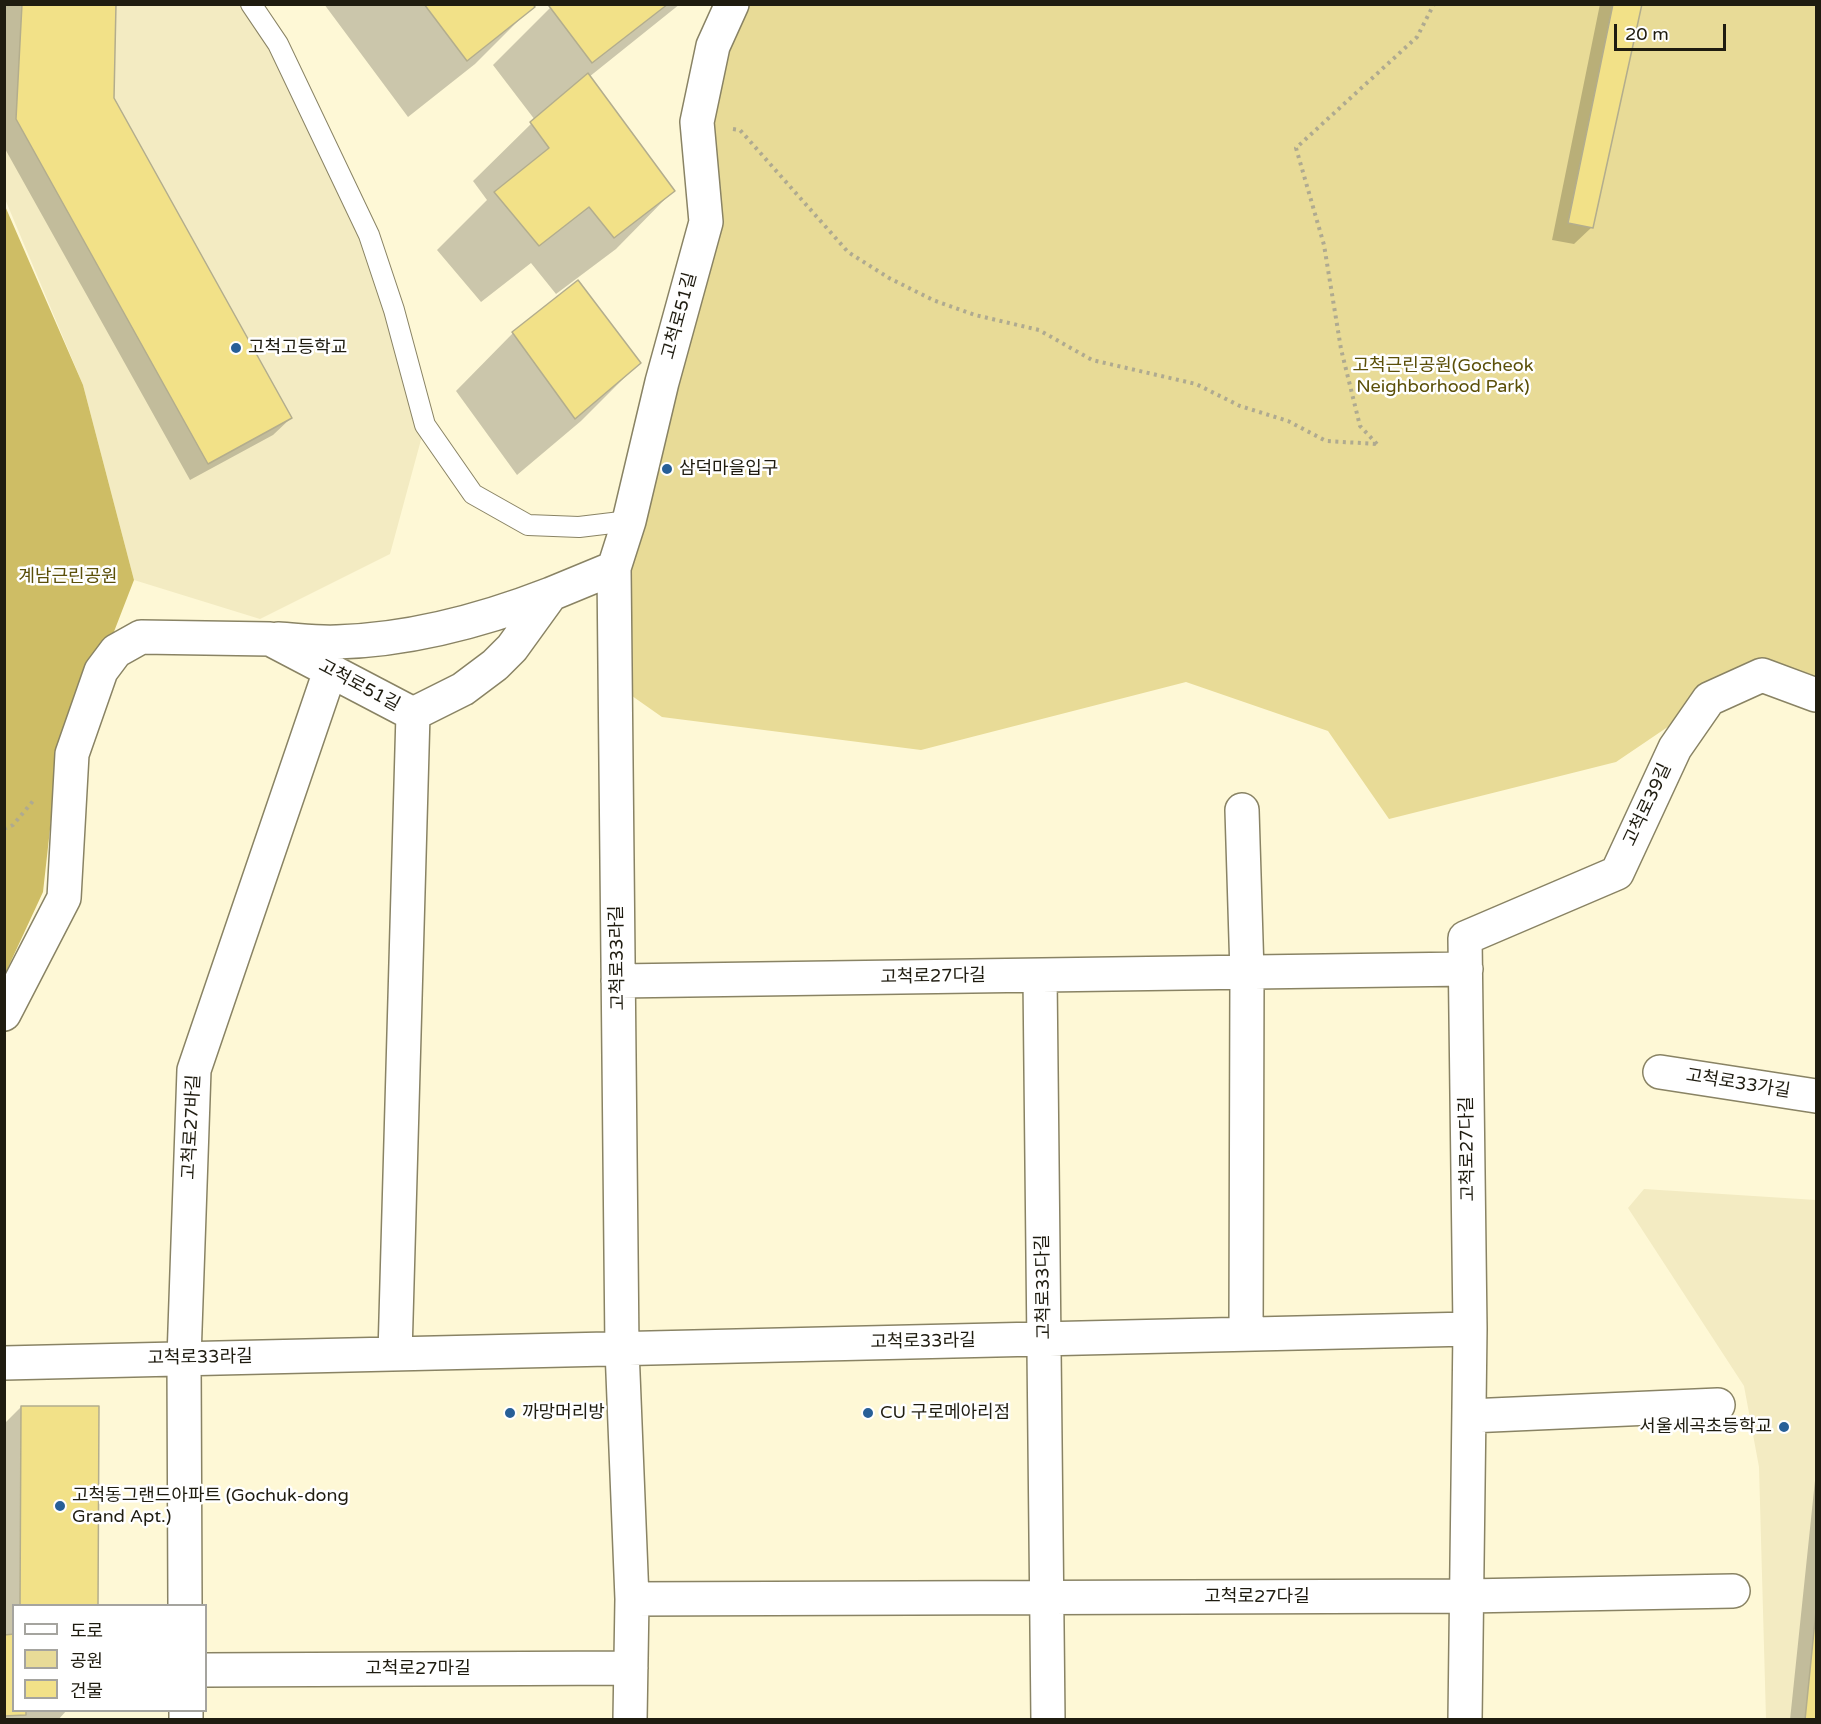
<!DOCTYPE html>
<html>
<head>
<meta charset="utf-8">
<style>
  body { margin:0 }
  #map { position:relative; width:1821px; height:1724px; overflow:hidden; background:#fef8d6; font-family:"Varela Round","Noto Sans KR",sans-serif }
  canvas { display:block }
  .frame { position:absolute; inset:0; border:6px solid #1f1c10; pointer-events:none }
  .legend { position:absolute; left:12px; top:1604px; width:195px; height:108px; box-sizing:border-box; background:#fff; border:2px solid #a5a49f; margin:0; padding:8px 10px; list-style:none; font-size:18px; color:#1f1c10 }
  .legend li { display:flex; align-items:center; gap:12px; height:30px }
  .legend b { width:30px; border:2px solid #a5a49f }
  .scale { position:absolute; left:1614px; top:24px; width:112px; height:27px; box-sizing:border-box; border:3px solid #1f1c10; border-top:0; padding-left:8px; font-size:18px; line-height:21px; white-space:nowrap; color:#1f1c10; -webkit-text-stroke:4px #fff; paint-order:stroke }
</style>
</head>
<body>
<div id="map">
<canvas width="1821" height="1724"></canvas>
<div class="frame"></div>
<ul class="legend">
<li><b style="height:8px;background:#fff"></b>도로</li>
<li><b style="height:16px;background:#e8db97"></b>공원</li>
<li><b style="height:16px;background:#f2e188"></b>건물</li>
</ul>
<div class="scale">20 m</div>
</div>
<script>
const ctx = document.querySelector('canvas').getContext('2d');
ctx.lineJoin = 'round';
function fill(path, color) { ctx.fillStyle = color; ctx.fill(path, 'evenodd'); }
function stroke(path, color, width, dash) { ctx.strokeStyle = color; ctx.lineWidth = width; ctx.lineCap = dash ? 'butt' : 'round'; ctx.setLineDash(dash || []); ctx.stroke(path); }
function write(font, color, halo, rows, align = 'center') {
  ctx.font = font + ' "Varela Round","Noto Sans KR",sans-serif'; ctx.lineWidth = 5; ctx.setLineDash([]); ctx.textBaseline = 'middle'; ctx.strokeStyle = halo; ctx.fillStyle = color; for (const [text, x, y, turn = 0] of rows) {
    ctx.save(); ctx.translate(x, y); ctx.rotate((+turn || 0) * Math.PI / 180); ctx.textAlign = isNaN(turn) ? turn : align; if (halo) ctx.strokeText(text, 0, 0); ctx.fillText(text, 0, 0); ctx.restore();
  }
}
fill(new Path2D(`
  M 4,5 L 251,5 L 369,235 L 425,425 L 390,554 L 260,619 L 134,580 L 83,385 L 5,199 Z
  M 1644,1189 L 1816,1200 L 1816,1719 L 1766,1719 L 1759,1467 L 1744,1386 L 1628,1208 Z`), '#f3ebc2');
fill(new Path2D(`
  M 732,5 L 1816,5 L 1816,691 L 1762,675 L 1709,699 L 1616,762 L 1389,819 L 1328,731 L 1186,682 L 921,750 L 662,717 L 615,684 L 629,521 L 706,222 L 697,122 Z`), '#e8db97');
fill(new Path2D(`
  M 5,206 L 83,385 L 134,580 L 55,784 L 43,892 L 5,974 Z`), '#cebd65');
fill(new Path2D(`
  M 6,4 L 115,4 L 113,98 L 291,418 L 273,435 L 190,480 L 4,147 Z
  M 324,4 L 531,4 L 533,6 L 475,64 L 408,117 Z
  M 554,4 L 680,4 L 589,77 L 673,191 L 616,249 L 556,294 L 531,263 L 481,302 L 437,250 L 487,200 L 473,181 L 535,120 L 493,65 Z
  M 1600,4 L 1640,4 L 1592,227 L 1574,244 L 1552,240 Z
  M 513,333 L 639,363 L 581,421 L 517,475 L 456,391 Z
  M 21,1407 L 97,1606 L 14,1606 L 14,1710 L 67,1710 L 58,1720 L 4,1720 L 4,1424 Z
  M 1816,1471 L 1816,1720 L 1790,1720 Z`), '#0003');
const building = new Path2D(`
  M 22,4 L 116,4 L 114,98 L 292,418 L 208,464 L 16,119 Z
  M 424,4 L 533,4 L 535,7 L 467,61 Z
  M 551,4 L 668,4 L 592,63 L 549,6 Z
  M 1613,4 L 1642,4 L 1593,228 L 1568,223 Z
  M 588,73 L 675,191 L 614,238 L 589,207 L 539,246 L 494,192 L 549,148 L 530,122 Z
  M 578,280 L 641,363 L 575,419 L 512,332 Z
  M 21,1406 L 99,1406 L 98,1606 L 20,1606 Z
  M 1816,1611 L 1816,1720 L 1805,1720 Z
  M 14,1634 L 14,1710 L 26,1710 L 26,1715 L 4,1716 L 4,1635 Z`);
fill(building, '#f2e188');
stroke(building, '#b3ad8d', 1.5);
const service = new Path2D(`
  M 251,4 L 278,44 L 369,235 L 394,310 L 425,425 L 473,494 L 528,525 L 579,527 L 629,521`);
const minor = new Path2D(`
  M 278,639 C 297,640 317,643 337,642 C 410,640 484,620 551,594
  M 1242,810 L 1247,973 L 1246,1334
  M 1040,976 L 1048,1720
  M 618,981 L 1466,969
  M 4,1014 L 64,898 L 72,754 L 101,671 L 116,651 L 141,637 L 270,639 L 413,714 L 463,689 L 495,665 L 512,648 L 551,594 L 614,568
  M 1660,1072 L 1816,1096
  M 395,1354 L 413,714
  M 4,1363 L 1470,1329
  M 1469,1416 L 1718,1405
  M 632,1599 L 1467,1596 L 1733,1591
  M 185,1606 L 184,1358 L 194,1070 L 330,671
  M 206,1670 L 631,1668
  M 186,1710 L 186,1720
  M 630,1720 L 632,1599 L 622,1349 L 614,568 L 629,521 L 662,382 L 706,222 L 697,122 L 713,46 L 732,4
  M 1465,1720 L 1470,1329 L 1465,938 L 1617,873 L 1675,748 L 1709,699 L 1762,675 L 1816,695`);
stroke(service, '#898364', 22);
stroke(minor, '#898364', 36);
stroke(new Path2D(`
  M 733,129 L 740,130 L 848,252 L 889,278 L 933,300 L 975,315 L 1039,330 L 1092,360 L 1196,384 L 1240,406 L 1288,421 L 1326,441 L 1377,444
  M 1377,444 L 1360,426 L 1341,349 L 1324,245 L 1296,148 L 1417,37 L 1434,4
  M 4,829 L 13,825 L 33,801`), '#afaa90', 4, [3, 4.5]);
stroke(service, '#fff', 20);
stroke(minor, '#fff', 33);
for (const [x, y, r, color] of [
  [236,348,6,"#275f97"],
  [667,469,6,"#275f97"],
  [510,1413,6,"#275f97"],
  [868,1413,6,"#275f97"],
  [1784,1427,6,"#275f97"],
  [60,1506,6,"#275f97"]
]) { const dot = new Path2D(); dot.arc(x, y, r, 0, 2 * Math.PI); ctx.fillStyle = color; ctx.fill(dot); stroke(dot, '#fff', 2); }
write('18px', '#1f1c10', '#fff', [
  ["고척로51길",680,316,-75],
  ["고척로51길",359,686,28],
  ["고척로39길",1648,805,-65],
  ["고척로33라길",618,958,-91],
  ["고척로27다길",933,977,-1],
  ["고척로33가길",1738,1084,9],
  ["고척로27바길",192,1127,-87],
  ["고척로27다길",1468,1149,-91],
  ["고척로33다길",1044,1287,-91],
  ["고척로33라길",923,1342,-1],
  ["고척로33라길",200,1358,-1],
  ["고척로27다길",1257,1597],
  ["고척로27마길",418,1669]
]);
write('18px', '#1f1c10', '#fff', [
  ["고척고등학교",248,348],
  ["삼덕마을입구",679,469],
  ["까망머리방",522,1413],
  ["CU 구로메아리점",880,1413],
  ["서울세곡초등학교",1772,1427,"right"],
  ["고척동그랜드아파트 (Gochuk-dong",72,1496],
  ["Grand Apt.)",72,1517]
], 'left');
write('18px', '#5b4f08', '#fff', [
  ["고척근린공원(Gocheok",1443,366],
  ["Neighborhood Park)",1443,387],
  ["계남근린공원",68,577]
]);
</script>
</body>
</html>
